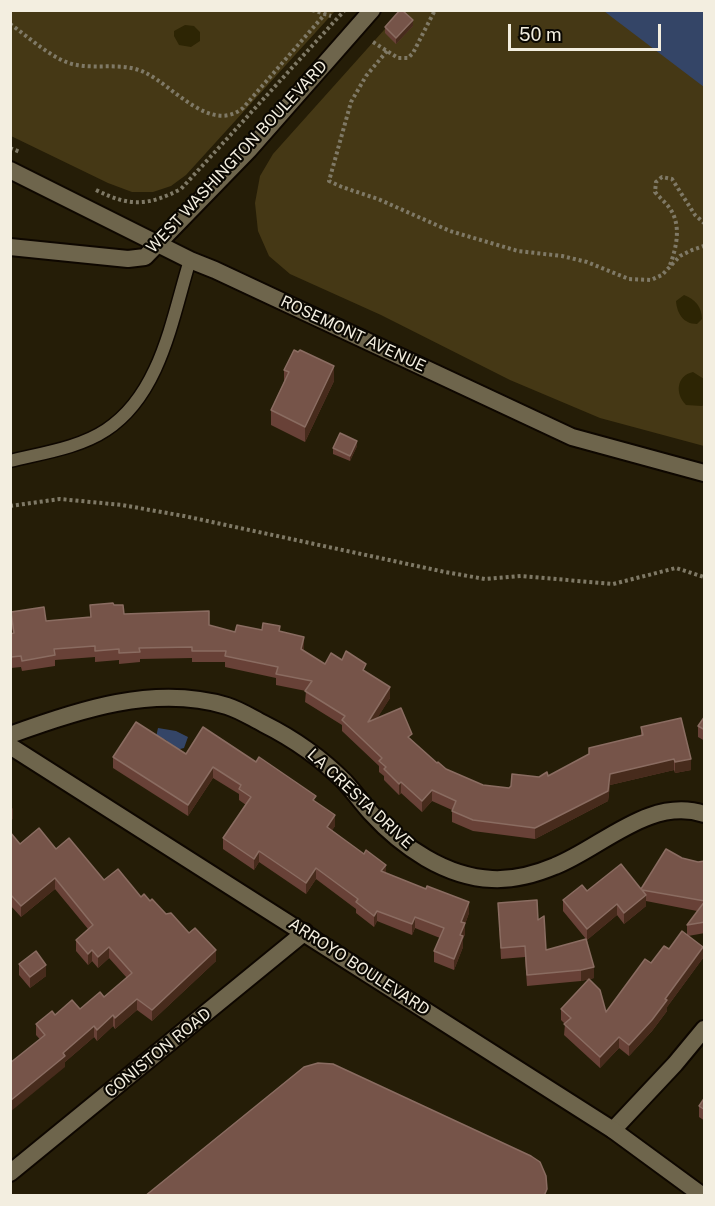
<!DOCTYPE html>
<html>
<head>
<meta charset="utf-8">
<style>
  body { margin:0 }
  #map { position:relative; width:715px; height:1206px; overflow:hidden; background:#251d07; font-family:"Public Sans",sans-serif }
  canvas { display:block }
  .frame { position:absolute; inset:0; border:12px solid #f3eee0; pointer-events:none }
  .scale { position:absolute; left:508px; top:24px; width:153px; height:27px; box-sizing:border-box; border:3px solid #f3eee0; border-top:0; padding-left:8px; font-size:18px; line-height:21px; white-space:nowrap; color:#f3eee0; -webkit-text-stroke:4px #0b0802; paint-order:stroke }
</style>
</head>
<body>
<div id="map">
<canvas width="715" height="1206"></canvas>
<div class="frame"></div>
<div class="scale">50 m</div>
</div>
<script>
const ctx = document.querySelector('canvas').getContext('2d');
ctx.lineJoin = 'round';
function fill(path, color) { ctx.fillStyle = color; ctx.fill(path, 'evenodd'); }
function stroke(path, color, width, dash) { ctx.strokeStyle = color; ctx.lineWidth = width; ctx.lineCap = dash ? 'butt' : 'round'; ctx.setLineDash(dash || []); ctx.stroke(path); }
function write(font, color, halo, rows, align = 'center') {
  ctx.font = font + ' "Public Sans",sans-serif'; ctx.lineWidth = 4.5; ctx.setLineDash([]); ctx.textBaseline = 'middle'; ctx.strokeStyle = halo; ctx.fillStyle = color; for (const [text, x, y, turn = 0] of rows) {
    ctx.save(); ctx.translate(x, y); ctx.rotate((+turn || 0) * Math.PI / 180); ctx.textAlign = isNaN(turn) ? turn : align; if (halo) ctx.strokeText(text, 0, 0); ctx.fillText(text, 0, 0); ctx.restore();
  }
}
fill(new Path2D(`
  M 10,11 L 335,11 L 186,175 L 171,186 L 153,192 L 132,192 L 108,183 L 11,136 Z
  M 401,11 L 704,11 L 704,446 L 600,418 L 510,380 L 381,315 L 290,274 L 269,256 L 258,231 L 255,203 L 260,176 L 273,154 Z`), '#453815');
fill(new Path2D(`
  M 185,25 L 194,26 L 200,32 L 200,41 L 191,47 L 179,45 L 174,36 L 174,31 Z
  M 684,295 C 695,299 702,307 702,319 L 697,324 C 683,324 677,313 676,301 Z
  M 693,372 L 704,379 L 704,405 L 702,406 L 686,405 C 675,394 676,376 693,372 Z`), '#2d2504');
fill(new Path2D(`
  M 604,11 L 704,11 L 704,87 L 613,18 Z
  M 158,728 L 176,731 L 188,737 L 184,748 L 176,750 L 166,740 L 156,737 Z`), '#344567');
const service = new Path2D(`
  M 10,461 C 42,453 79,448 106,430 C 161,394 172,318 190,260`);
const minor = new Path2D(`
  M 10,170 L 190,260 L 215,270 L 572,437 L 704,473
  M 10,735 C 78,710 155,684 227,706 C 240,710 252,718 264,724 C 294,739 321,758 345,782 C 354,792 362,803 371,813 C 402,847 446,877 492,879 C 512,880 536,874 555,866 C 601,848 650,796 704,814
  M 613,1130 L 675,1064 L 704,1029
  M 10,1173 L 305,932`);
const tertiary = new Path2D(`
  M 10,247 L 128,259 L 145,257 L 249,150 L 372,10
  M 10,746 L 613,1130 L 703,1196`);
stroke(service, '#0e0700', 15);
stroke(minor, '#0e0700', 20);
stroke(tertiary, '#0e0700', 20);
stroke(new Path2D(`
  M 312,10 L 331,16
  M 10,24 C 29,37 55,62 77,65 C 100,69 125,62 146,73 C 174,87 211,134 243,108 L 325,14
  M 373,42 L 398,58 L 408,58 L 413,53 L 435,10
  M 387,51 L 366,76 L 351,102 L 329,181 L 342,187 L 378,199 L 450,231 L 518,251 L 562,256 L 587,262 L 629,279 L 651,280 L 662,275 L 680,256 L 692,250 L 704,246
  M 10,148 L 20,152
  M 96,190 C 130,207 148,206 181,189 L 344,11
  M 670,265 C 677,246 682,223 668,206 C 664,201 659,197 655,192 L 656,182 L 662,177 L 672,179 L 695,215 L 704,223
  M 10,506 L 60,499 L 122,505 L 184,516 L 445,572 L 485,579 L 521,576 L 613,584 L 676,568 L 704,577`), '#7f7966', 4, [3, 3]);
stroke(service, '#6e654c', 12);
stroke(minor, '#6e654c', 16);
stroke(tertiary, '#6e654c', 16);
fill(new Path2D(`
  M 413,26 L 396,44 L 385,33 L 385,27 Z
  M 284,370 L 334,381 L 305,442 L 271,425 L 271,410 L 284,382 Z
  M 357,446 L 350,461 L 333,454 L 333,448 Z
  M 90,605 L 114,605 L 124,614 L 209,625 L 235,632 L 262,630 L 280,631 L 304,648 L 303,650 L 325,664 L 342,660 L 366,672 L 390,698 L 377,718 L 412,741 L 437,763 L 446,769 L 483,785 L 509,788 L 539,777 L 548,776 L 641,736 L 641,727 L 691,770 L 675,773 L 674,770 L 610,785 L 608,801 L 535,839 L 473,831 L 452,822 L 452,810 L 432,801 L 422,812 L 401,793 L 399,795 L 384,780 L 384,776 L 379,772 L 379,766 L 342,731 L 342,725 L 305,702 L 306,691 L 276,685 L 276,678 L 225,667 L 225,662 L 192,662 L 192,658 L 140,659 L 140,662 L 119,664 L 119,660 L 95,662 L 95,657 L 55,660 L 55,666 L 22,671 L 21,667 L 11,668 L 10,634 L 13,634 L 11,623 L 11,612 L 46,621 L 90,617 Z
  M 705,716 L 705,741 L 698,737 L 698,726 Z
  M 186,754 L 316,802 L 335,826 L 332,830 L 386,873 L 469,913 L 465,924 L 465,934 L 463,939 L 463,947 L 454,970 L 434,962 L 434,951 L 440,938 L 415,928 L 412,935 L 377,921 L 374,927 L 356,913 L 356,909 L 316,879 L 306,894 L 259,862 L 254,870 L 223,849 L 223,838 L 246,805 L 239,800 L 239,794 L 213,778 L 188,816 L 113,768 L 113,757 Z
  M 10,832 L 20,844 L 56,849 L 104,880 L 150,901 L 166,914 L 216,961 L 152,1021 L 137,1010 L 115,1029 L 113,1026 L 97,1041 L 94,1037 L 65,1062 L 65,1067 L 36,1035 L 36,1024 L 55,1015 L 80,1009 L 104,997 L 127,978 L 109,958 L 98,968 L 92,961 L 88,965 L 76,951 L 76,940 L 88,929 L 55,889 L 21,917 L 10,905 Z
  M 682,858 L 698,862 L 705,861 L 705,933 L 688,936 L 703,958 L 667,1007 L 667,1011 L 652,1031 L 629,1056 L 619,1048 L 600,1068 L 564,1035 L 565,1024 L 561,1020 L 561,1009 L 606,1012 L 651,963 L 687,935 L 687,925 L 697,911 L 646,901 L 646,906 L 624,924 L 617,915 L 587,940 L 594,978 L 581,981 L 527,986 L 525,957 L 501,959 L 498,903 L 538,920 L 546,950 L 586,939 L 563,911 L 563,900 L 587,891 L 641,889 Z
  M 19,964 L 46,976 L 30,988 L 19,975 Z
  M 705,1097 L 705,1121 L 699,1117 L 699,1106 Z`), '#684137');
fill(new Path2D(`
  M 413,20 L 413,26 L 396,44 L 396,38 Z
  M 334,366 L 334,381 L 305,442 L 305,427 Z
  M 357,441 L 357,446 L 350,461 L 350,456 Z
  M 304,637 L 304,648 L 301,660 L 301,649 Z
  M 390,687 L 390,698 L 368,733 L 368,722 Z
  M 674,759 L 674,770 L 610,785 L 608,801 L 535,839 L 535,828 L 610,774 Z
  M 691,759 L 691,770 L 675,773 L 675,762 Z
  M 213,767 L 213,778 L 188,816 L 188,805 Z
  M 401,782 L 401,793 L 399,795 L 399,784 Z
  M 432,790 L 432,801 L 422,812 L 422,801 Z
  M 13,808 L 13,819 L 10,821 L 10,810 Z
  M 335,815 L 335,826 L 327,838 L 327,827 Z
  M 259,851 L 259,862 L 254,870 L 254,859 Z
  M 386,865 L 386,876 L 381,871 Z
  M 316,868 L 316,879 L 306,894 L 306,883 Z
  M 55,878 L 55,889 L 21,917 L 21,906 Z
  M 646,895 L 646,906 L 624,924 L 624,913 Z
  M 469,902 L 469,913 L 465,924 L 465,934 L 463,939 L 463,947 L 454,970 L 454,959 L 460,935 L 461,922 Z
  M 617,904 L 617,915 L 587,940 L 587,929 Z
  M 377,911 L 377,921 L 374,927 L 374,916 Z
  M 415,917 L 415,928 L 412,935 L 412,924 Z
  M 109,947 L 109,958 L 98,968 L 98,957 Z
  M 703,947 L 703,958 L 667,1007 L 667,1011 L 652,1031 L 629,1056 L 629,1045 Z
  M 92,950 L 92,961 L 88,965 L 88,954 Z
  M 216,950 L 216,961 L 152,1021 L 152,1010 Z
  M 46,965 L 46,976 L 30,988 L 30,977 Z
  M 594,967 L 594,978 L 581,981 L 581,970 Z
  M 137,999 L 137,1010 L 115,1029 L 115,1018 Z
  M 113,1015 L 113,1026 L 97,1041 L 97,1030 Z
  M 94,1026 L 94,1037 L 65,1062 L 65,1067 L 10,1112 L 10,1101 L 63,1053 Z
  M 619,1037 L 619,1048 L 600,1068 L 600,1057 Z`), '#472b1c');
const building = new Path2D(`
  M 400,10 L 402,10 L 413,20 L 396,38 L 385,27 Z
  M 294,350 L 298,352 L 300,350 L 334,366 L 305,427 L 271,410 L 289,372 L 284,370 Z
  M 340,433 L 357,441 L 350,456 L 333,448 Z
  M 113,603 L 114,605 L 123,605 L 124,614 L 209,611 L 209,625 L 235,632 L 237,625 L 262,630 L 263,623 L 280,626 L 279,631 L 304,637 L 301,649 L 325,664 L 331,653 L 342,660 L 346,651 L 366,664 L 363,670 L 390,687 L 368,722 L 401,708 L 412,734 L 408,737 L 437,763 L 438,762 L 446,769 L 483,785 L 509,788 L 511,786 L 512,774 L 539,777 L 547,772 L 548,776 L 589,754 L 589,748 L 643,735 L 641,727 L 681,718 L 691,759 L 675,762 L 674,759 L 610,774 L 608,791 L 535,828 L 473,820 L 452,811 L 456,801 L 432,790 L 422,801 L 401,782 L 399,784 L 384,769 L 386,767 L 379,761 L 382,758 L 342,720 L 345,716 L 305,691 L 312,681 L 276,674 L 278,667 L 225,656 L 226,651 L 192,651 L 192,647 L 139,648 L 140,652 L 119,653 L 119,649 L 95,651 L 95,646 L 54,649 L 55,655 L 22,661 L 21,656 L 11,657 L 10,634 L 14,633 L 11,612 L 44,607 L 46,621 L 91,617 L 90,605 Z
  M 705,716 L 705,730 L 698,726 Z
  M 136,722 L 186,754 L 203,727 L 256,762 L 259,757 L 316,796 L 313,800 L 335,815 L 327,827 L 364,854 L 366,850 L 386,865 L 381,871 L 426,889 L 427,886 L 469,902 L 461,922 L 465,923 L 460,935 L 463,936 L 454,959 L 434,951 L 444,928 L 415,917 L 412,924 L 377,911 L 374,916 L 356,902 L 358,899 L 316,868 L 306,883 L 259,851 L 254,859 L 223,838 L 251,797 L 239,789 L 241,785 L 213,767 L 188,805 L 113,757 Z
  M 39,828 L 56,849 L 69,838 L 104,880 L 118,869 L 141,897 L 144,894 L 150,901 L 152,899 L 166,914 L 171,913 L 189,933 L 195,928 L 216,950 L 152,1010 L 137,999 L 115,1018 L 113,1015 L 97,1030 L 94,1026 L 63,1053 L 65,1056 L 10,1101 L 10,1063 L 45,1035 L 36,1024 L 52,1011 L 55,1015 L 72,1000 L 80,1009 L 100,992 L 104,997 L 132,973 L 109,947 L 98,957 L 92,950 L 88,954 L 76,940 L 93,925 L 55,878 L 21,906 L 10,894 L 10,832 L 20,844 Z
  M 666,849 L 682,858 L 698,862 L 705,861 L 705,901 L 642,890 L 646,895 L 624,913 L 617,904 L 587,929 L 563,900 L 582,885 L 587,891 L 621,864 L 641,889 Z
  M 537,900 L 538,920 L 544,916 L 546,950 L 586,939 L 594,967 L 581,970 L 527,975 L 525,946 L 501,948 L 498,903 Z
  M 705,901 L 705,922 L 687,925 Z
  M 682,931 L 703,947 L 665,999 L 667,1000 L 652,1020 L 629,1045 L 619,1037 L 600,1057 L 564,1024 L 571,1018 L 561,1009 L 589,979 L 600,990 L 606,1012 L 645,959 L 651,963 L 664,946 L 669,949 Z
  M 36,951 L 46,965 L 30,977 L 19,964 Z
  M 318,1063 L 333,1064 L 531,1156 L 540,1162 L 546,1176 L 547,1189 L 544,1196 L 145,1196 L 304,1067 Z
  M 705,1097 L 705,1110 L 699,1106 Z`);
fill(building, '#765449');
stroke(building, '#8a6c61', 1.5);
write('16px', '#f3eee0', '#0b0802', [
  ["WEST WASHINGTON BOULEVARD",237,157,-47],
  ["ROSEMONT AVENUE",353,334,25],
  ["LA CRESTA DRIVE",360,799,43],
  ["ARROYO BOULEVARD",359,967,33],
  ["CONISTON ROAD",158,1053,-39]
]);
</script>
</body>
</html>
